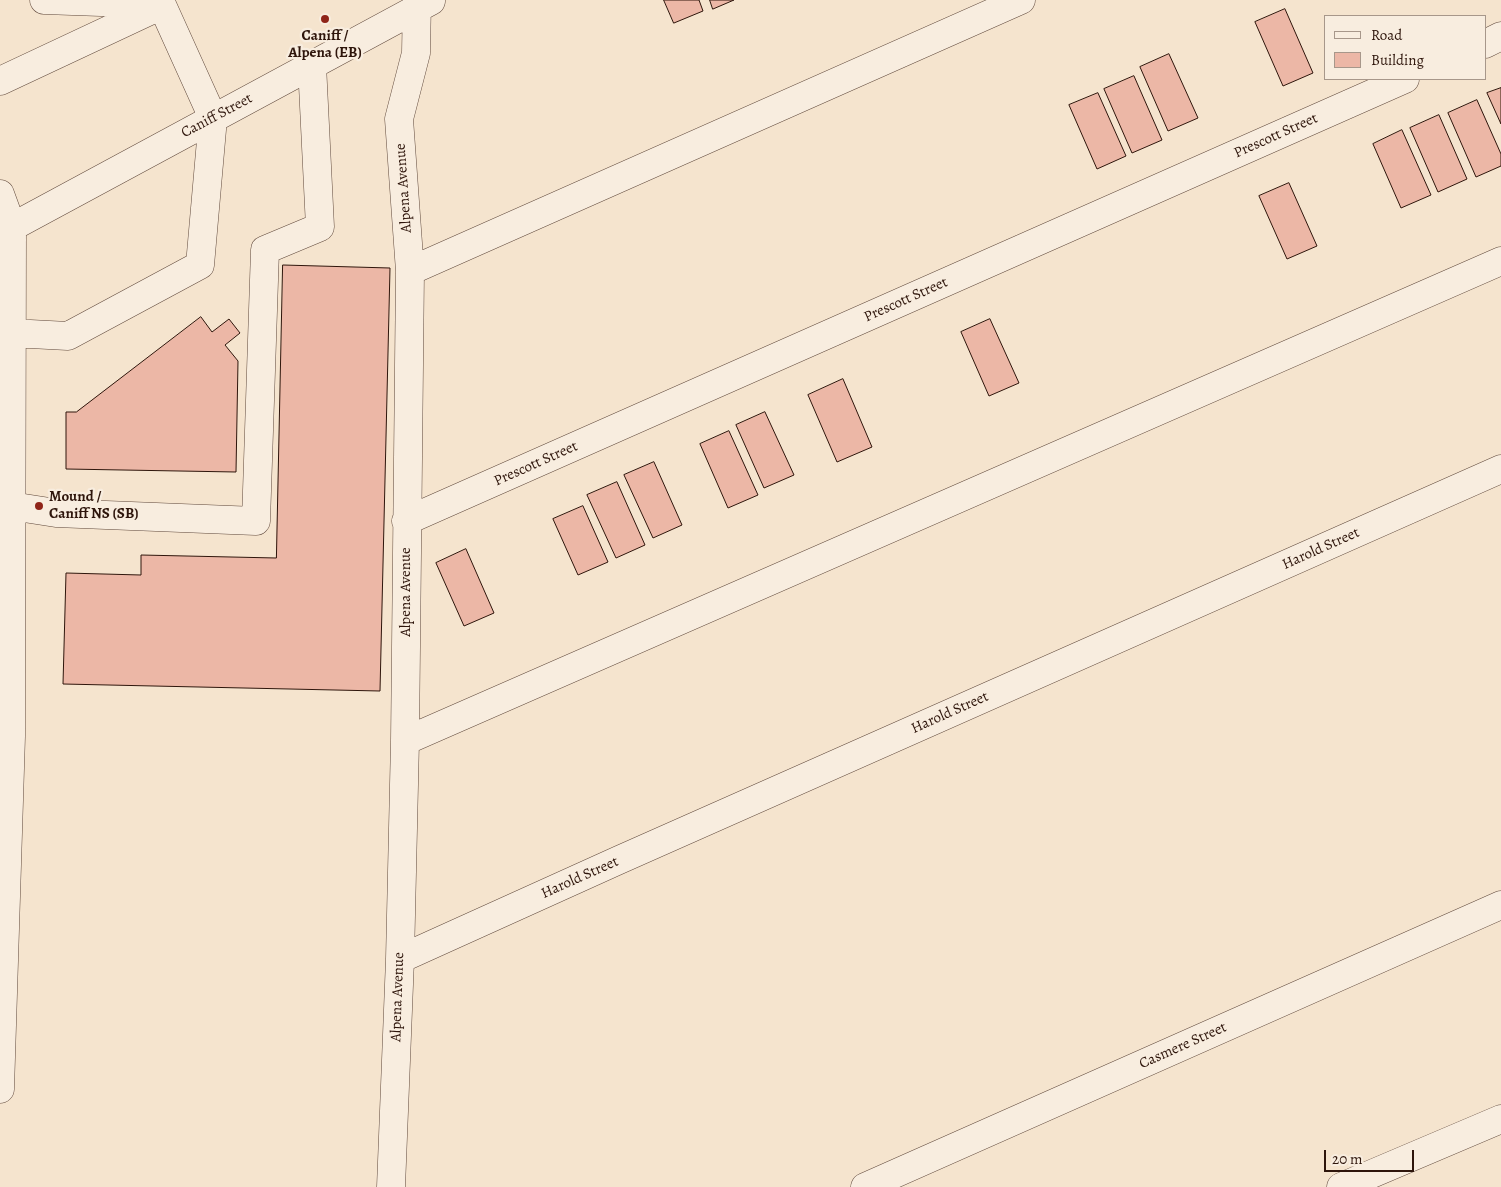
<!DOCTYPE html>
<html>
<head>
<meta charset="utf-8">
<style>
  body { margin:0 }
  #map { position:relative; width:1501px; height:1187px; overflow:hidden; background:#f5e4ce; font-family:Alegreya,serif }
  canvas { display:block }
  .legend { position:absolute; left:1324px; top:15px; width:162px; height:65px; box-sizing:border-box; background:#f8eddf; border:1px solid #a7978a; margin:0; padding:6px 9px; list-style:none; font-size:15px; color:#2e150b }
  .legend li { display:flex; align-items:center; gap:10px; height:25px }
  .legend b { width:25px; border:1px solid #a7978a }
  .scale { position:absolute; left:1324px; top:1150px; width:90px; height:22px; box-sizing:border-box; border:2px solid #2e150b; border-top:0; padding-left:6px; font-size:15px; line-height:18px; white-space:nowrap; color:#2e150b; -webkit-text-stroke:4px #f8eddf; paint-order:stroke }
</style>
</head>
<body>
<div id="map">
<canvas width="1501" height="1187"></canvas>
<ul class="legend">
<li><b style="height:6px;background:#f8eddf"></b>Road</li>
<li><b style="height:14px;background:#ecb7a6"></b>Building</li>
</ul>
<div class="scale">20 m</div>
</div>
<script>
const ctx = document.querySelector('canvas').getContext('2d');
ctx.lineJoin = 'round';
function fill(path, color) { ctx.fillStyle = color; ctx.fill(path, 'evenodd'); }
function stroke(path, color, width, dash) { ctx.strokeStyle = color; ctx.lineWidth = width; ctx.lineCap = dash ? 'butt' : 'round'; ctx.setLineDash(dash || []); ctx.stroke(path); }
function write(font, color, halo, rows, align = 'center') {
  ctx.font = font + ' Alegreya,serif'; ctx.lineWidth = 4.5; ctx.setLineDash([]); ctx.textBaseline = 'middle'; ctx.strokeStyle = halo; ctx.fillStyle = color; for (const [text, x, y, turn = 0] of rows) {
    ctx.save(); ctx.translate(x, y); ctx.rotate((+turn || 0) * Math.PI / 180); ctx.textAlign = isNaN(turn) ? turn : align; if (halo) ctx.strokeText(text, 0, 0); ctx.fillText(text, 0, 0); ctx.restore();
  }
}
const building = new Path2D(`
  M 664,0 L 699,0 L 703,11 L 674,23 Z
  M 710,0 L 734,0 L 713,9 Z
  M 1285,9 L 1313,73 L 1283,86 L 1255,22 Z
  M 1169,54 L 1198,118 L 1168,131 L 1140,67 Z
  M 1134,76 L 1162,140 L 1132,153 L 1104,89 Z
  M 1501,88 L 1501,124 L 1487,93 Z
  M 1098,93 L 1126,156 L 1097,169 L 1069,105 Z
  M 1477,100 L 1501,154 L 1501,166 L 1476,177 L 1448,113 Z
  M 1439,115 L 1467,179 L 1438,192 L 1410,128 Z
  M 1402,130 L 1431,195 L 1401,208 L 1373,144 Z
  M 1289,183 L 1317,246 L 1287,259 L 1259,196 Z
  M 283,265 L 390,268 L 380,691 L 63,684 L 66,573 L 141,575 L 141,555 L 276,558 Z
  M 201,317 L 212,332 L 229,319 L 240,333 L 225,345 L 238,361 L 236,472 L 66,469 L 66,412 L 76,412 Z
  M 990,319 L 1019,383 L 989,396 L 961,332 Z
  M 843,379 L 872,447 L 837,462 L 808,395 Z
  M 765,412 L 794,475 L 764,488 L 736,425 Z
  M 729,431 L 758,495 L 728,508 L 700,444 Z
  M 654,462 L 682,525 L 653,538 L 624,475 Z
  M 617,482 L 645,545 L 616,558 L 587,495 Z
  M 583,506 L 608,562 L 578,575 L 553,519 Z
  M 466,549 L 494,613 L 464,626 L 436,563 Z`);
fill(building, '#ecb7a6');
stroke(building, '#2e150b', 1);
const minor = new Path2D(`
  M 44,0 L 158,4
  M 1485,44 L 1501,36
  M 0,81 L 162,5 L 213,118 L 200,265 L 68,336 L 11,333
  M 0,194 L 12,227 L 11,736 L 0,1089
  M 0,229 L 12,227 L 431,1
  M 410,271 L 1021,0
  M 11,506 L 56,513 L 256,521 L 265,250 L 320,227 L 312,65
  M 406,521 L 1405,79
  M 405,741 L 1501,261
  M 400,959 L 619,860 L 1501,469
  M 391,1187 L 400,959 L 405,741 L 410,271 L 399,119 L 416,53 L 417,0
  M 865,1187 L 1501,905
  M 1341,1187 L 1501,1119`);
stroke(minor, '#60493c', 29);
stroke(minor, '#f8eddf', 28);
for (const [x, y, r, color] of [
  [325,19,5,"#8f2418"],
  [39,506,5,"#8f2418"]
]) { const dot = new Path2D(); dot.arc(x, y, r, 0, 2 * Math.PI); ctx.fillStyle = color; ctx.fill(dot); stroke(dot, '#f8eddf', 2); }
write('bold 15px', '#2e150b', '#f8eddf', [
  ["Caniff /",325,36],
  ["Alpena (EB)",325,53],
  ["Mound /",49,497,"left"],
  ["Caniff NS (SB)",49,514,"left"]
]);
write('15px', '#2e150b', '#f8eddf', [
  ["Caniff Street",217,116,-28],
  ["Prescott Street",1276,136,-24],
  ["Alpena Avenue",404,188,-94],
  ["Prescott Street",906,300,-24],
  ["Prescott Street",536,464,-24],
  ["Harold Street",1321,549,-24],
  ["Alpena Avenue",406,592,-90],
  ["Harold Street",950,713,-24],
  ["Harold Street",580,878,-24],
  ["Alpena Avenue",398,997,-88],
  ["Casmere Street",1183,1046,-24]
]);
</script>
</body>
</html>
